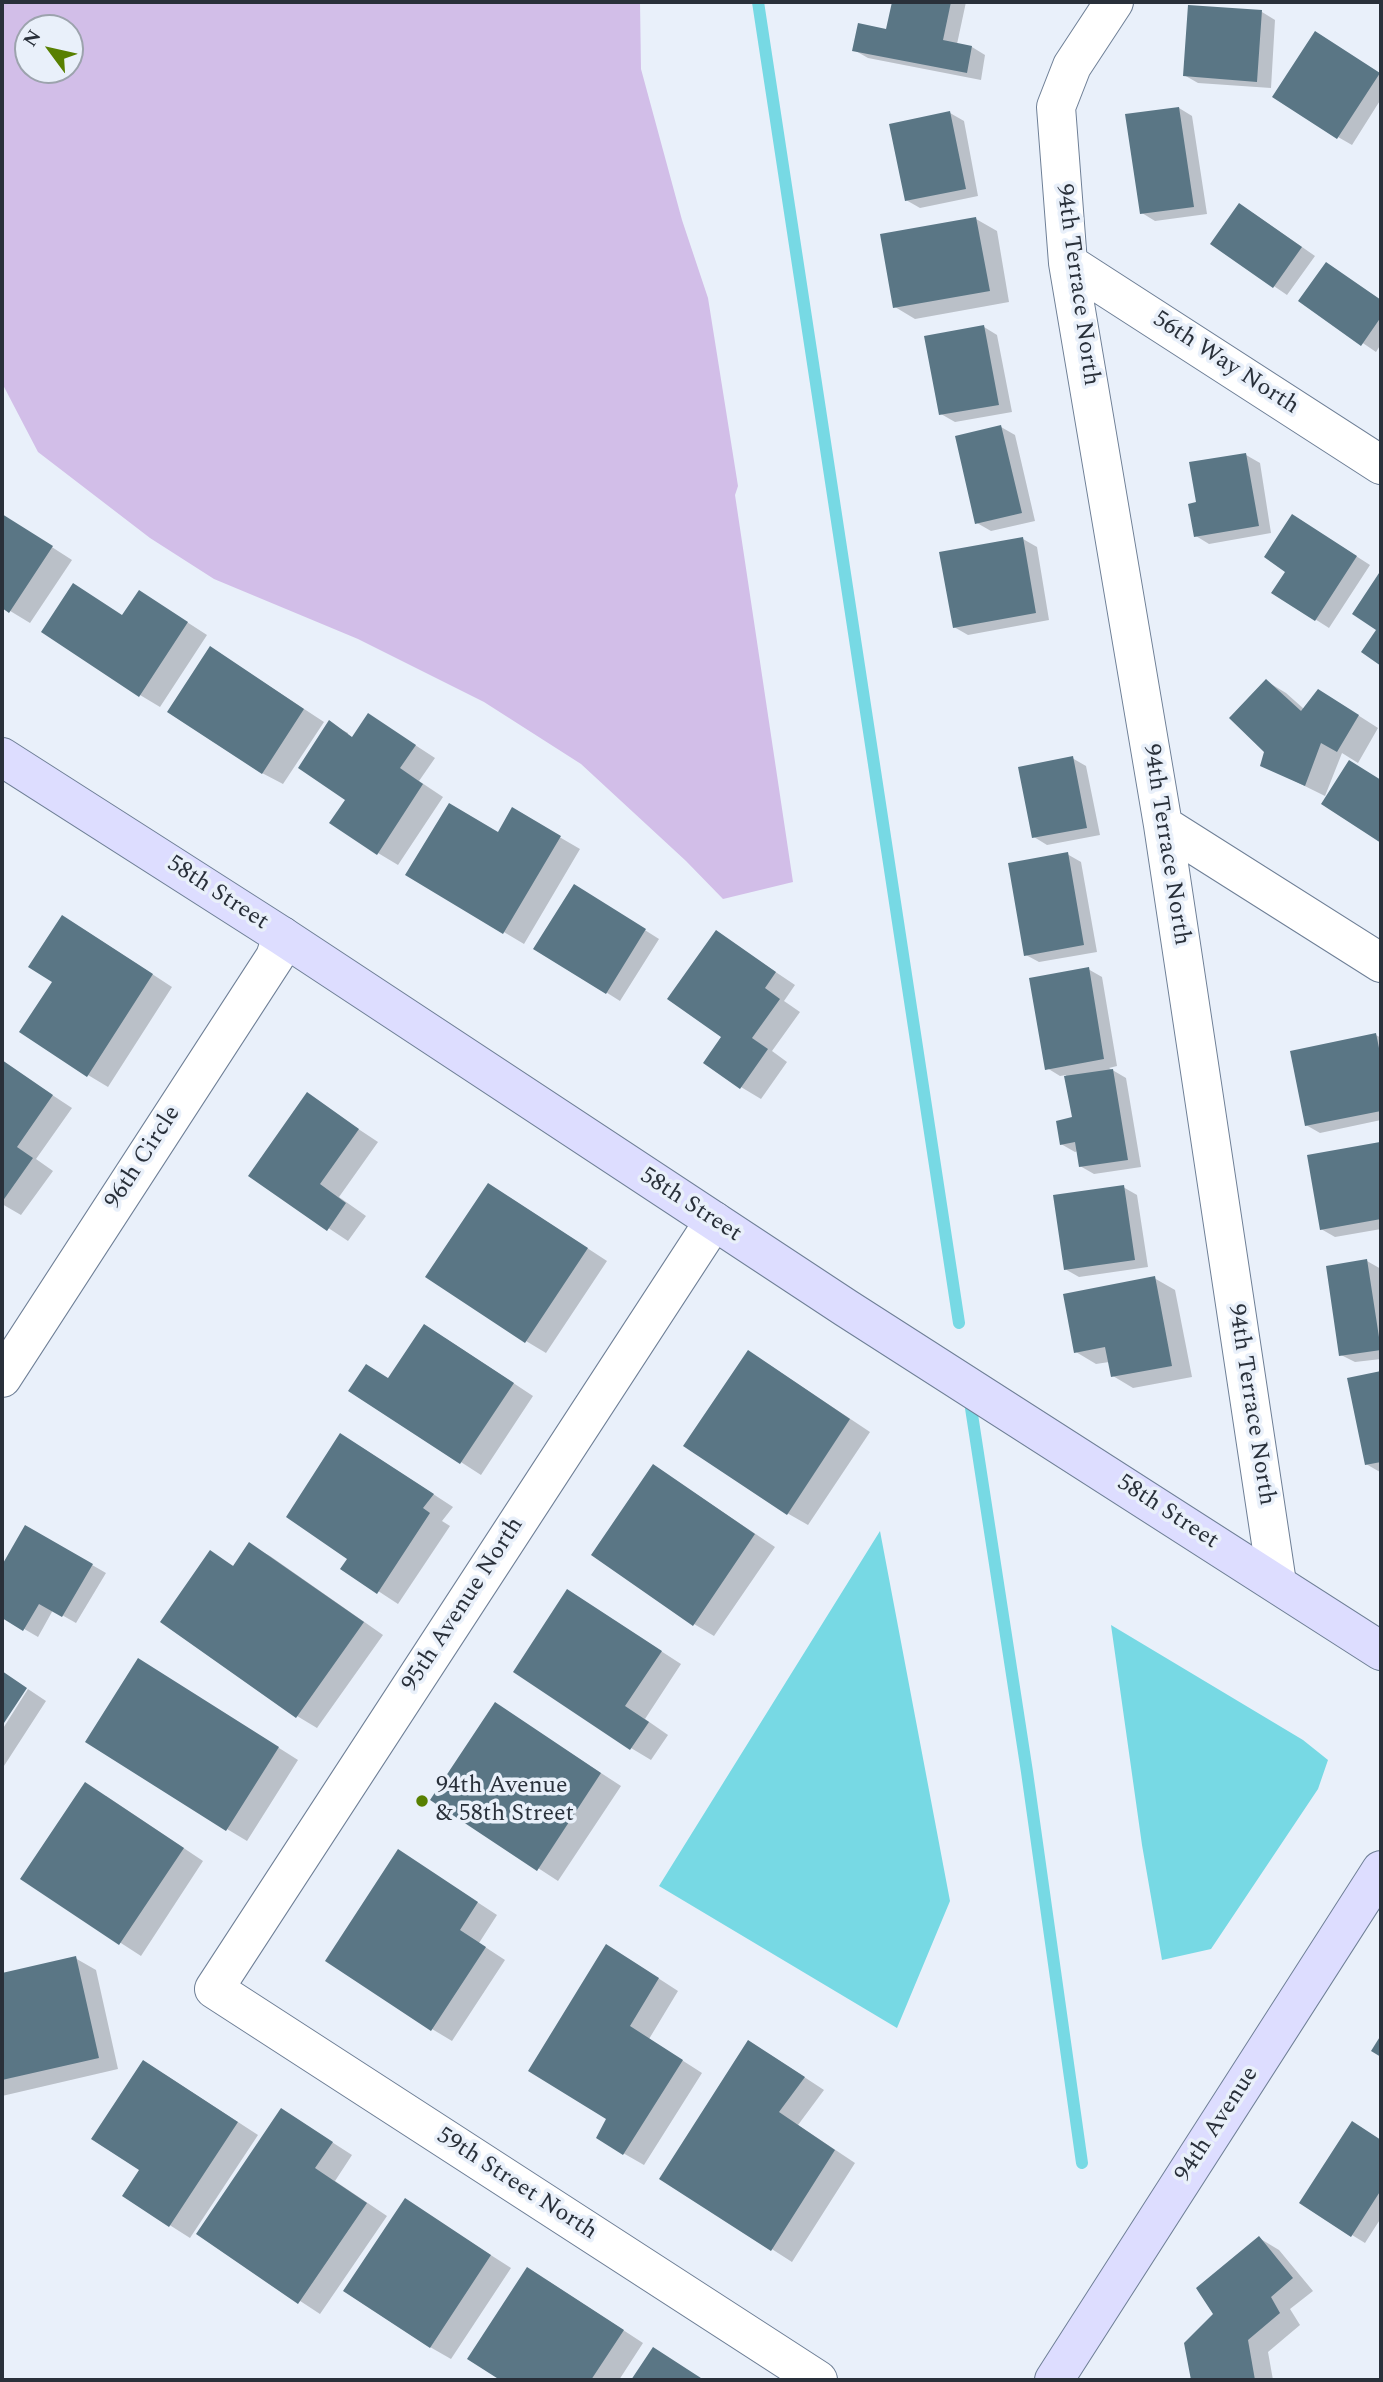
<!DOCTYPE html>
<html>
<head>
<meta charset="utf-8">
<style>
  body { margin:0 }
  #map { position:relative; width:1383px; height:2382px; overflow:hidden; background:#e9f0fa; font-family:Spectral,serif }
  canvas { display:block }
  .frame { position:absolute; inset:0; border:4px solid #29303a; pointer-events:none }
  .north { position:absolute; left:14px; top:14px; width:70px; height:70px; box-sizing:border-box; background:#e9f0fa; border:2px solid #9ca3ad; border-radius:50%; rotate:303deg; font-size:19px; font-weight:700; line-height:28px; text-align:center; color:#29303a }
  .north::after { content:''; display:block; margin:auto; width:24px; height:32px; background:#588001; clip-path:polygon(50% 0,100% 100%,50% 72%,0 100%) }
</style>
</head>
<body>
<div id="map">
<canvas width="1383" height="2382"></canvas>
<div class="frame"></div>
<div class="north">N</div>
</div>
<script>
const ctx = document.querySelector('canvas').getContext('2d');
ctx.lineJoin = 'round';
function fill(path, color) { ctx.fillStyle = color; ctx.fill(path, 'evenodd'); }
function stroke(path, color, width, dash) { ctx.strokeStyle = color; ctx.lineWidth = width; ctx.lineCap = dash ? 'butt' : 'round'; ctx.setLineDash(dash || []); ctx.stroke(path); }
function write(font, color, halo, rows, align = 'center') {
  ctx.font = font + ' Spectral,serif'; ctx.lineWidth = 7; ctx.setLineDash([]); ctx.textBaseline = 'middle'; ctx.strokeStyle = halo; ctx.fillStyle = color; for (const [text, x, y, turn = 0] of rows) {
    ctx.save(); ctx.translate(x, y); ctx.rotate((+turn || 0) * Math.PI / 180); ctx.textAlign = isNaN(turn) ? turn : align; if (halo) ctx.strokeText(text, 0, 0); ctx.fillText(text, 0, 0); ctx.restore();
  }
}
fill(new Path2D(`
  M 2,2 L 640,2 L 641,69 L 682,220 L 708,298 L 738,486 L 735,495 L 793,882 L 723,899 L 686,861 L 581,764 L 484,702 L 358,639 L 214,579 L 150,538 L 38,452 L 2,383 ZM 28,28 L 70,28 L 70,70 L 28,70 Z`), '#d2bee8');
fill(new Path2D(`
  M 880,1531 L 950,1901 L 897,2028 L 659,1886 Z
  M 1111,1625 L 1303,1740 L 1328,1760 L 1318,1789 L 1211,1949 L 1162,1960 L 1142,1845 Z`), '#77d9e4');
fill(new Path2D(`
  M 893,2 L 966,2 L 957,44 L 972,47 L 985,55 L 981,80 L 868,58 L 854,50 L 888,31 Z
  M 1262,12 L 1275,20 L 1271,88 L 1198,83 L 1184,75 Z
  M 1329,41 L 1381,75 L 1381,99 L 1352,145 L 1338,137 Z
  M 1179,108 L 1192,116 L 1207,214 L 1155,221 L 1142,213 Z
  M 950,113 L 964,121 L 978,196 L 920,208 L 906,200 Z
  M 1253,213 L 1315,256 L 1287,295 L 1212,244 Z
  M 976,219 L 997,231 L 1009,302 L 915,319 L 895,307 Z
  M 1327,264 L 1381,300 L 1381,344 L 1376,352 L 1301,301 Z
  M 984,327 L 997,335 L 1012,412 L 955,422 L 941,414 Z
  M 1001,427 L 1015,435 L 1035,521 L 991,531 L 977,523 Z
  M 1246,455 L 1260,463 L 1271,533 L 1209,544 L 1196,536 Z
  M 2,515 L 72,560 L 30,623 L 2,606 Z
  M 1306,524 L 1370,565 L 1329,628 L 1274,593 L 1288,571 Z
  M 1023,539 L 1037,547 L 1049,620 L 968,635 L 954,627 Z
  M 159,604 L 207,635 L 160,707 L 140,695 L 123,616 Z
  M 211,648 L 324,722 L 283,784 L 262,773 Z
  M 1266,681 L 1286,693 L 1304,709 L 1339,703 L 1378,728 L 1358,763 L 1342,753 L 1325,796 L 1262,765 L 1266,752 Z
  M 329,723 L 348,733 L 348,736 L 359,743 L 389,728 L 435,758 L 419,781 L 443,797 L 398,865 L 378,853 L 347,799 Z
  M 1072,758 L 1086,766 L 1100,835 L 1047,845 L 1034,837 Z
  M 513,810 L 580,849 L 524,944 L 408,875 L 499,834 Z
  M 1067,854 L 1081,862 L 1097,952 L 1039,962 L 1026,955 Z
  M 588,894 L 659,939 L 620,1001 L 536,948 Z
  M 83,929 L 172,987 L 108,1087 L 88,1075 L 54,981 Z
  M 716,932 L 795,985 L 784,1001 L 800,1012 L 772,1051 L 787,1062 L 761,1099 L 741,1087 L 724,1037 Z
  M 1088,969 L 1102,977 L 1117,1066 L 1109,1068 L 1126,1078 L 1141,1167 L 1094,1174 L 1080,1166 L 1078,1151 L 1075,1152 L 1061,1144 L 1074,1119 L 1066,1075 L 1060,1076 L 1047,1068 Z
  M 1376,1035 L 1381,1038 L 1381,1120 L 1320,1133 L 1306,1125 Z
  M 2,1062 L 72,1108 L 36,1159 L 53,1171 L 21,1215 L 2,1204 Z
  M 307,1095 L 378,1142 L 339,1197 L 366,1216 L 348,1241 L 250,1176 Z
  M 1380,1144 L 1381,1229 L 1335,1237 L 1321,1229 Z
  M 1123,1187 L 1137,1195 L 1148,1267 L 1079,1277 L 1065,1269 Z
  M 509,1197 L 607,1261 L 546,1353 L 526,1341 Z
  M 1367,1261 L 1381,1269 L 1381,1359 L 1355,1362 L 1341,1355 Z
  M 1154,1278 L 1175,1290 L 1192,1377 L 1133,1388 L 1113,1376 L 1109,1362 L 1096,1364 L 1076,1352 Z
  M 445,1338 L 533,1396 L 481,1475 L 351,1391 L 389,1379 Z
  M 768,1364 L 870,1432 L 808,1525 L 787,1513 Z
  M 1381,1373 L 1381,1472 L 1380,1472 L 1366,1464 L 1349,1379 Z
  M 361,1447 L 453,1507 L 442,1521 L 450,1526 L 398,1604 L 343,1568 L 350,1559 Z
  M 654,1466 L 775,1547 L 714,1636 L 694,1624 Z
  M 26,1527 L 106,1573 L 76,1623 L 53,1610 L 38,1637 L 2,1616 L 2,1568 Z
  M 250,1545 L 270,1556 L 383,1635 L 317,1728 L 297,1716 L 211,1553 L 235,1567 Z
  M 568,1591 L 681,1664 L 645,1719 L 668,1735 L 651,1760 L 631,1748 Z
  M 159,1672 L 298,1760 L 247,1841 L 227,1829 Z
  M 28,1689 L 46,1701 L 2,1769 L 2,1730 Z
  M 495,1704 L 621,1786 L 558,1881 L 432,1799 Z
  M 106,1796 L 203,1861 L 141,1956 L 22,1879 Z
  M 419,1864 L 497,1915 L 479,1943 L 505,1960 L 452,2041 L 432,2029 Z
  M 75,1958 L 96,1970 L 118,2069 L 2,2096 L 2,1974 Z
  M 627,1958 L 678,1991 L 649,2039 L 702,2073 L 644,2165 L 623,2153 L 609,2119 Z
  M 769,2054 L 824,2090 L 798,2125 L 855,2163 L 792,2262 L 661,2178 Z
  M 164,2074 L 258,2135 L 190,2238 L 124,2196 L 141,2169 Z
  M 282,2110 L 352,2155 L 335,2181 L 387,2216 L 320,2314 L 198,2234 Z
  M 1366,2131 L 1381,2141 L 1381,2218 L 1365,2243 L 1352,2235 Z
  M 405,2200 L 511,2268 L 451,2359 L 430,2347 Z
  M 1259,2238 L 1279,2250 L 1313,2291 L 1290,2309 L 1300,2325 L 1268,2352 L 1273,2380 L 1193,2380 L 1186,2343 L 1216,2314 Z
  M 548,2281 L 643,2343 L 619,2380 L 503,2380 L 469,2358 Z`), '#0003');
stroke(new Path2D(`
  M 758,2 L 959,1323
  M 969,1395 L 1027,1772 L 1082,2163`), '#77d9e4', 12);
fill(new Path2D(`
  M 892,2 L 951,2 L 943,40 L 972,46 L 967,73 L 852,51 L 858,23 L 886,29 Z
  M 1188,5 L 1262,10 L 1257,82 L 1183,76 Z
  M 1315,31 L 1380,73 L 1337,139 L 1272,97 Z
  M 1179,107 L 1194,207 L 1140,214 L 1125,114 Z
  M 950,111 L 966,189 L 905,201 L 889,124 Z
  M 1239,203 L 1302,247 L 1273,288 L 1210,244 Z
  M 976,217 L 990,291 L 893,308 L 880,234 Z
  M 1326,262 L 1381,300 L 1381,317 L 1361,346 L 1298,301 Z
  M 984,325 L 999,405 L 939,415 L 924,336 Z
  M 1001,425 L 1022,513 L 975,524 L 955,436 Z
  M 1246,453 L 1259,526 L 1194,537 L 1188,504 L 1196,502 L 1189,462 Z
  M 2,514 L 53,546 L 9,613 L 2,608 Z
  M 1292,514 L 1357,556 L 1315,621 L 1271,593 L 1285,572 L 1264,557 Z
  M 1023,537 L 1036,613 L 953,628 L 939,552 Z
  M 1381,570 L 1381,666 L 1361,652 L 1376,630 L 1352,614 Z
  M 73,583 L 122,615 L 139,590 L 188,622 L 139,697 L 41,632 Z
  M 210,646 L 304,709 L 262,774 L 167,712 Z
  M 1266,679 L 1301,711 L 1318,689 L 1359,715 L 1337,752 L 1321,743 L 1305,786 L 1260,766 L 1264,752 L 1229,718 Z
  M 368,713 L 416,745 L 400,768 L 423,784 L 377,855 L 329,823 L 345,800 L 298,768 L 329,720 L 352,737 Z
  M 1073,756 L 1087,828 L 1032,838 L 1018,767 Z
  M 1349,760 L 1381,780 L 1381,843 L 1321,804 Z
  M 449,803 L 498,832 L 512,807 L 561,836 L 503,934 L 405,875 Z
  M 1068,852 L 1084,945 L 1024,956 L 1008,863 Z
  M 574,884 L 646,929 L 606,994 L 533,949 Z
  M 62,915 L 153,974 L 87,1077 L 19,1032 L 52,982 L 28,967 Z
  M 716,930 L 776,972 L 765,988 L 780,999 L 752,1038 L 768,1049 L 740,1089 L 703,1063 L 721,1037 L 667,999 Z
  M 1089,967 L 1104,1059 L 1045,1070 L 1029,978 Z
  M 1376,1033 L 1381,1058 L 1381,1111 L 1305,1126 L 1290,1051 Z
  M 2,1060 L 53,1095 L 17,1147 L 33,1158 L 2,1202 Z
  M 1113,1069 L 1128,1160 L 1079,1167 L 1075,1142 L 1060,1145 L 1056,1121 L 1072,1117 L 1064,1076 Z
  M 307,1092 L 359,1129 L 320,1184 L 346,1203 L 327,1231 L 248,1176 Z
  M 1380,1142 L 1381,1219 L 1320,1230 L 1307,1155 Z
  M 488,1183 L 588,1248 L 525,1343 L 425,1277 Z
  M 1124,1185 L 1135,1260 L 1064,1270 L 1053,1195 Z
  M 1367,1259 L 1381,1350 L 1339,1356 L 1326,1266 Z
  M 1155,1276 L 1172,1366 L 1111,1377 L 1105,1347 L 1074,1353 L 1063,1294 Z
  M 424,1324 L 514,1383 L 460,1464 L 348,1391 L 366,1364 L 388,1378 Z
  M 748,1350 L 850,1419 L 787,1515 L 683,1446 Z
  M 1381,1371 L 1381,1462 L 1365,1465 L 1347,1378 Z
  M 340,1433 L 434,1494 L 423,1508 L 430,1513 L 377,1594 L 340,1569 L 347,1559 L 286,1517 Z
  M 653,1464 L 755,1534 L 693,1626 L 591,1555 Z
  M 25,1525 L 93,1564 L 62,1617 L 39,1604 L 23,1631 L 2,1618 L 2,1565 Z
  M 249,1542 L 364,1622 L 296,1718 L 160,1622 L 210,1550 L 233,1566 Z
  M 567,1589 L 662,1651 L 625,1706 L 649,1722 L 630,1750 L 513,1672 Z
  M 138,1658 L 279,1747 L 226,1831 L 85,1742 Z
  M 2,1671 L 27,1688 L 2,1726 Z
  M 495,1702 L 601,1773 L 537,1871 L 430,1800 Z
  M 85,1782 L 184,1848 L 119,1945 L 20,1879 Z
  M 398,1849 L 478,1902 L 460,1930 L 486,1947 L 431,2031 L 325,1961 Z
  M 606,1944 L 659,1978 L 630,2026 L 683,2060 L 623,2155 L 596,2138 L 606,2119 L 528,2071 Z
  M 76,1956 L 99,2058 L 2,2080 L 2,1973 Z
  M 1381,2035 L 1381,2057 L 1371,2051 Z
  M 748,2040 L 805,2077 L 779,2112 L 835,2150 L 771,2251 L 659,2179 Z
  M 143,2060 L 238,2122 L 169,2227 L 122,2196 L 139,2170 L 91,2139 Z
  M 281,2108 L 333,2142 L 315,2168 L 367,2203 L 298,2304 L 196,2234 Z
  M 1352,2121 L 1381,2140 L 1381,2190 L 1351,2237 L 1299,2203 Z
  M 405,2198 L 491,2255 L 430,2348 L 343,2291 Z
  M 1259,2236 L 1293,2278 L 1271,2297 L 1280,2313 L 1248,2340 L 1255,2380 L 1191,2380 L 1184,2343 L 1213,2314 L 1196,2288 Z
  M 527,2267 L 624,2330 L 591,2380 L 500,2380 L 467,2359 Z
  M 653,2347 L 704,2380 L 631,2380 Z`), '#5a7685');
const street = new Path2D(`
  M 1114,2 L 1072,66 L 1056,107 L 1068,263 L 1163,825 L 1277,1583
  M 1068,263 L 1381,465
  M 1163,825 L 1381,963
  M 714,1221 L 214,1989 L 818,2380
  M 2,1378 L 275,957 L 282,936`);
const secondary = new Path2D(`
  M 2,757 L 282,936 L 846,1308 L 1381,1651
  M 1054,2380 L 1381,1870`);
stroke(street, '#6e7f96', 40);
stroke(secondary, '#6e7f96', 40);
stroke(street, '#fff', 38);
stroke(secondary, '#ddf', 38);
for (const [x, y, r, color] of [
  [422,1801,7,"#588001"]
]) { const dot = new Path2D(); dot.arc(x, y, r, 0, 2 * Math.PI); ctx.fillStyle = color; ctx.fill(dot); stroke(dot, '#e9f0fa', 2.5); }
write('24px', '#29303a', '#e9f0fa', [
  ["94th Terrace North",1076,285,82],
  ["56th Way North",1225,364,33],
  ["94th Terrace North",1165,845,81],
  ["58th Street",217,894,33],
  ["96th Circle",144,1158,-57],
  ["58th Street",690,1206,33],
  ["94th Terrace North",1250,1405,81],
  ["58th Street",1167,1513,33],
  ["95th Avenue North",464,1605,-57],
  ["94th Avenue",1218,2125,-57],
  ["59th Street North",516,2185,33]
]);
write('24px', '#29303a', '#e9f0fa', [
  ["94th Avenue",436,1787],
  ["& 58th Street",436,1815]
], 'left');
</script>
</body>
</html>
